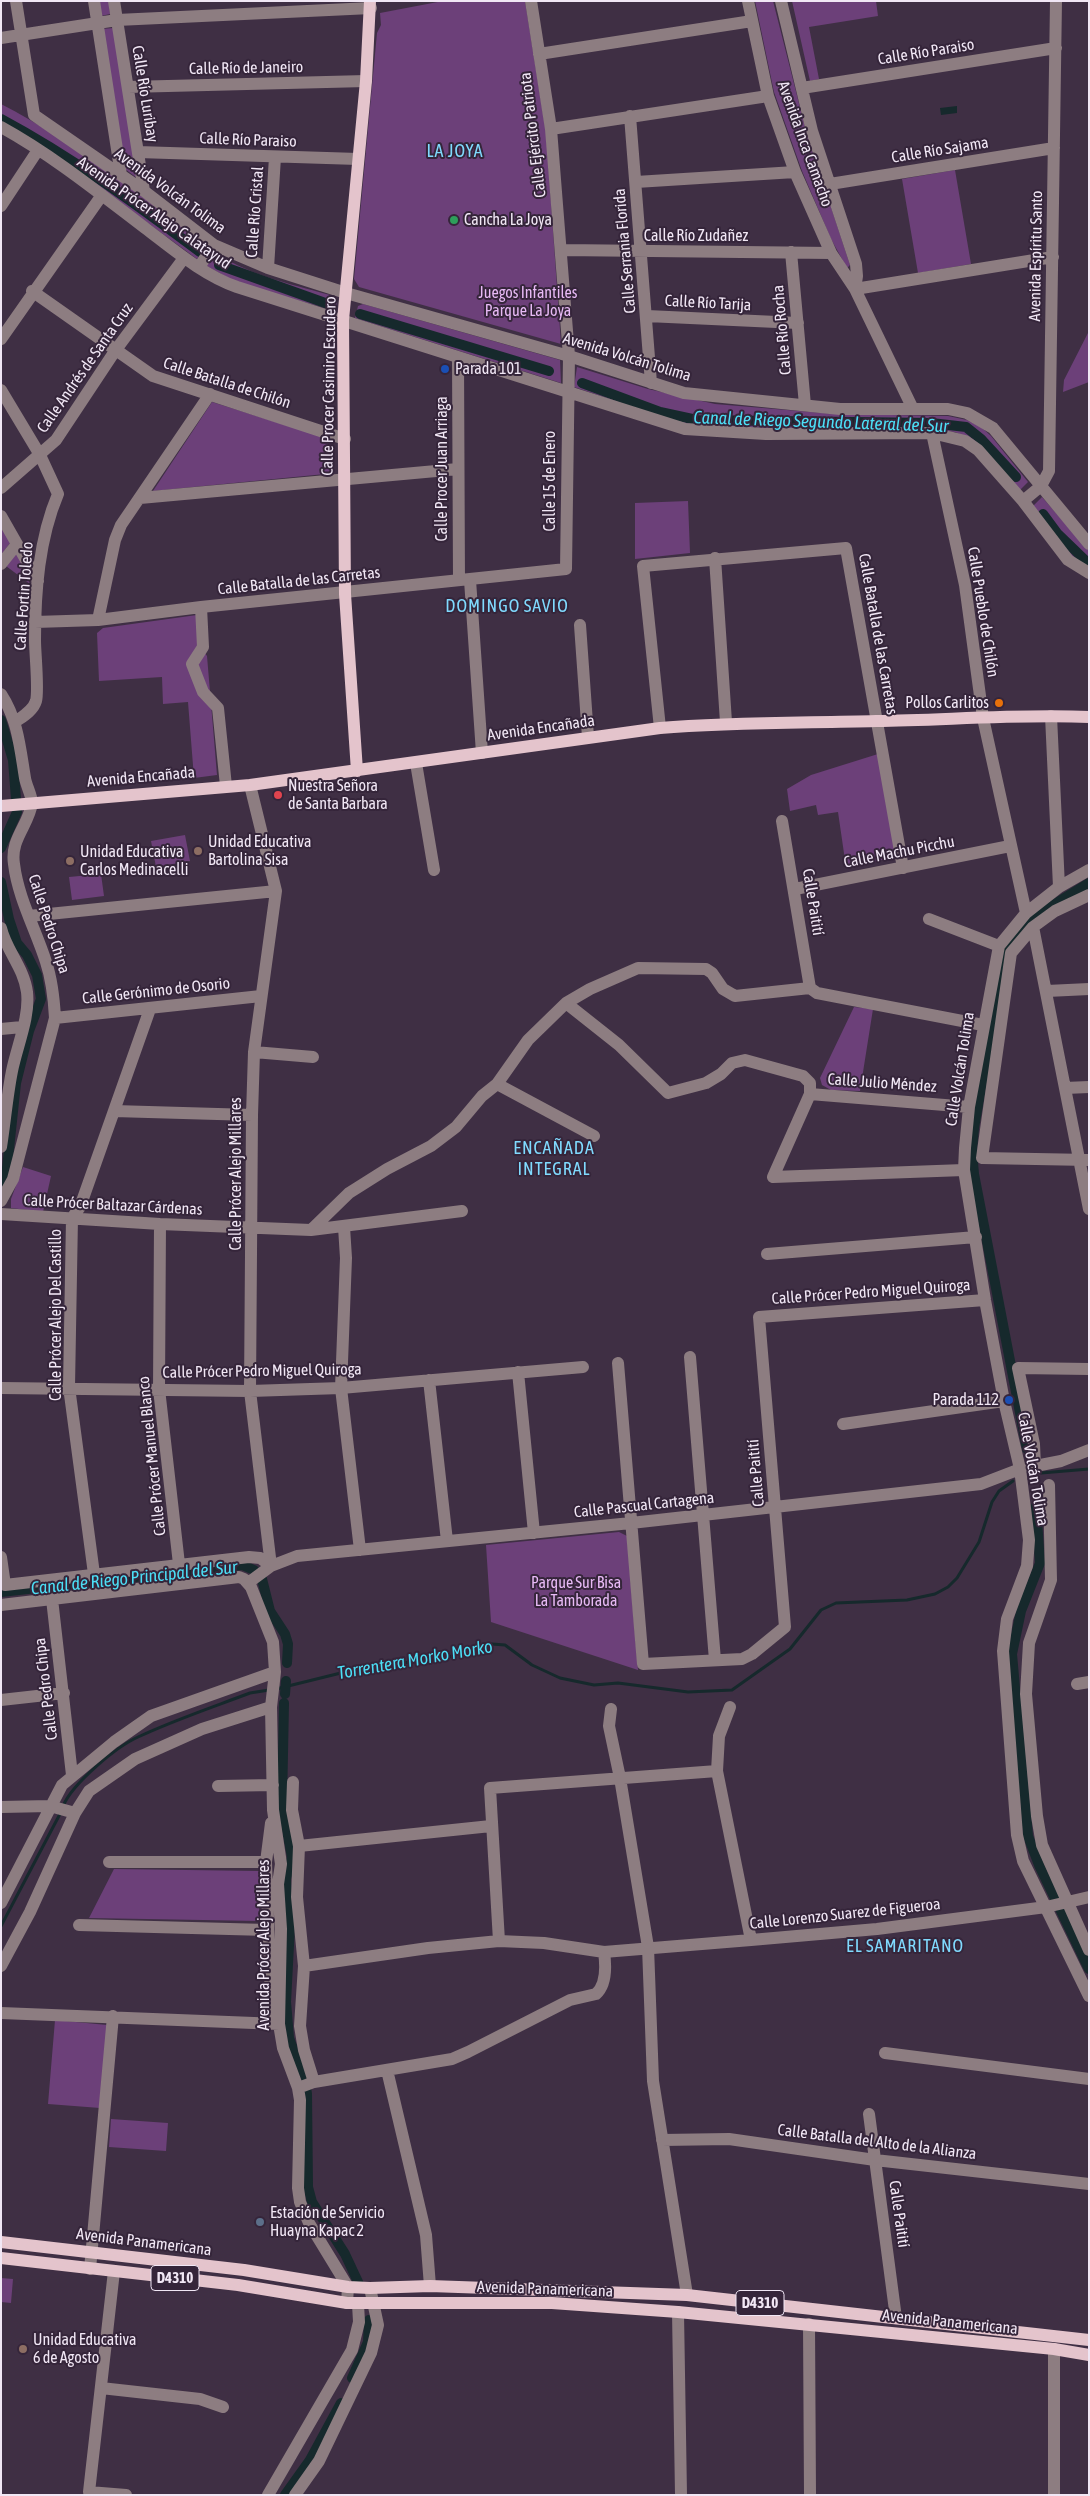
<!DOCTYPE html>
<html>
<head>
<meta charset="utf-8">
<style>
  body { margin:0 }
  #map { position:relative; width:1090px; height:2496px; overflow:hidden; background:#3f2f44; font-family:"Asap Condensed",sans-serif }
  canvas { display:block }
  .frame { position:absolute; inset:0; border:2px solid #f1e7f5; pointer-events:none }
</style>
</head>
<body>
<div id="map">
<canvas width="1090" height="2496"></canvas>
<div class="frame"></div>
</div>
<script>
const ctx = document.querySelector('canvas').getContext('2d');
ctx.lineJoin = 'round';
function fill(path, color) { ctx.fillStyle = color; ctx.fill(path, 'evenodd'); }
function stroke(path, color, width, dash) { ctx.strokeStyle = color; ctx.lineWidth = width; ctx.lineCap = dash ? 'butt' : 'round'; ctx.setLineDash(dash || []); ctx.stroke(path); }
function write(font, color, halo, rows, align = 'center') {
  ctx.font = font + ' "Asap Condensed",sans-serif'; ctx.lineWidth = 4; ctx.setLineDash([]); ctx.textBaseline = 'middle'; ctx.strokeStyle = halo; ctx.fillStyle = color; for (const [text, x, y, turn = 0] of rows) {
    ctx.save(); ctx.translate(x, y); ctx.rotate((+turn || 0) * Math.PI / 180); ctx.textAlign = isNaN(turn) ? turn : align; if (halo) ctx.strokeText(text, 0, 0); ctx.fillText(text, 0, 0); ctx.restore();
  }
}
fill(new Path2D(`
  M 99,1 L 109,1 L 110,14 L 101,16 Z
  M 443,1 L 525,1 L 546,132 L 561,344 L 359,287 L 354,279 L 377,33 L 381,25 L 380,13 Z
  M 755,1 L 773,1 L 806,131 L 850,265 L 847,268 L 831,239 L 802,171 L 774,92 Z
  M 792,1 L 876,1 L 878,16 L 809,27 L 819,79 L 810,81 Z
  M 113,28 L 137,178 L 125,169 L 102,29 Z
  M 1,104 C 75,142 140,196 206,245 L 197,259 L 44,147 L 1,124 Z
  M 955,170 L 971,264 L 918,273 L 902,179 Z
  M 216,253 C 252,277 296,285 337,297 L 336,311 L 239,284 L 205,265 Z
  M 363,304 L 560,360 L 561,383 L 355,318 L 358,306 Z
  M 1089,331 L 1089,382 L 1063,392 L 1064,380 Z
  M 577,367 L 648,389 L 715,404 L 835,414 L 948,416 L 967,420 L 981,427 L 991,436 L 1028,482 L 1020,490 L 966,437 L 955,432 L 931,430 L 727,427 L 686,424 L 574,387 Z
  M 212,402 L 330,439 L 331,471 L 325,474 L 153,491 Z
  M 1042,497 L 1089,551 L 1089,568 L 1072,556 L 1033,506 Z
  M 688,501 L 690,553 L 635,559 L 635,503 Z
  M 1,522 L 10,543 L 1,555 Z
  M 17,552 L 30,584 L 6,566 Z
  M 197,615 L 200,646 L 207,656 L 217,775 L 194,778 L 188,702 L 163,704 L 162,677 L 99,681 L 97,633 L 103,628 Z
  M 878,754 L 895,852 L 892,858 L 846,867 L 838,812 L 818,815 L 816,805 L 790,811 L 787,789 L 811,775 Z
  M 185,835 L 190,861 L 156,867 L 151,841 Z
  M 101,874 L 104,896 L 72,900 L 69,877 Z
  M 854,1007 L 873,1009 L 860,1091 L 831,1090 L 822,1085 L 820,1078 Z
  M 23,1167 L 51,1176 L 43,1212 L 11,1208 L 11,1199 Z
  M 619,1532 L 627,1536 L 638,1670 L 491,1622 L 486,1545 Z
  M 114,1869 L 260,1871 L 259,1921 L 89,1918 Z
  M 55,2020 L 107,2025 L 100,2108 L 48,2104 Z
  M 111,2119 L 168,2123 L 166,2151 L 109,2147 Z
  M 1,2278 L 13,2279 L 11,2303 L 1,2302 Z`), '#6c4079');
fill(new Path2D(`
  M 957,106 L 957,113 L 941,115 L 940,108 Z`), '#16292c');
stroke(new Path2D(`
  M 1041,1473 L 1089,1469
  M 276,1689 L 357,1669 L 449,1657 L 484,1644 L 492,1644 L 505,1645 L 532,1665 L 560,1678 L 594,1685 L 618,1683 L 688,1692 L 732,1690 L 790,1649 L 821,1610 L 836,1603 L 907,1600 L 935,1594 L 948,1587 L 957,1578 L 979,1542 L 992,1502 L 999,1491 L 1013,1481
  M 63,1806 C 73,1783 116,1747 138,1737 C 174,1720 213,1707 250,1693 L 269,1690
  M 1,1926 L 61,1812`), '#16292c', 3);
stroke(new Path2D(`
  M 1,119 C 72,157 136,204 200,252
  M 219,265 L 328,304
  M 360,314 L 549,371
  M 582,383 L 660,412 L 697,420 L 931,423 L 966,427 L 981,439 L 1016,477
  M 1043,514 L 1057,533 L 1089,564
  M 1,720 L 13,760 L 17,812 L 1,848
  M 1,882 L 9,919 L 17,943 L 27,955 L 37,975 L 41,999 L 29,1031 L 16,1083 L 7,1168 L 1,1183
  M 1027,1449 L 974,1174 L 972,1151 L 974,1128 L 1006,945 L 1032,918 L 1089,883
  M 1036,1506 L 1040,1563 L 1021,1611 L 1012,1654 L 1028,1836 L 1039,1865 L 1089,1969
  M 1,1592 L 242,1565 L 254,1570 L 262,1579 L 270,1611 L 285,1634 L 288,1644 L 287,1663
  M 285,1694 L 286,1681
  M 284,1703 L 282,1804 L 292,1857 L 286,1879 L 290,1926 L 286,2002 L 289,2038 L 305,2081 L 307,2094 L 308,2187 L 312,2202 L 345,2254 L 359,2284
  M 352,2378 L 368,2342 L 369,2320
  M 285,2495 L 310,2460 L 341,2403`), '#16292c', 10);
stroke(new Path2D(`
  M 16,1 L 34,115 L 144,191 L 214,245 L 268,268 L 346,293 L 569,356 L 684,393 L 840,409 L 948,409 L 967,413 L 993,428 L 1089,544
  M 94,1 L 121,175
  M 114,1 L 144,191
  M 748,1 L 768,96 L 795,172 L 831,253 L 855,289 L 913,409
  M 781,1 L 812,131 L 856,264 L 857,276 L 855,289
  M 1,38 L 117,20 L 371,8
  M 539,54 L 752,21
  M 128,87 L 366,81
  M 802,88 L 1056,48
  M 630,116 L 651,383
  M 1,127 C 52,155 99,193 145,228 C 174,250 203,275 237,287 L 685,429 L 766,434 L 932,433 L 965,441 L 978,450 L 1023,501 L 1068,560 L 1089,573
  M 551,129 L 768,96
  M 138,152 L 358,159
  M 636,182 L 795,172
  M 830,184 L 1054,148
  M 1,206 L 38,150
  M 562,250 L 831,253
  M 791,252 L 805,405
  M 199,267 L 214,245
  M 268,268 L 275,157
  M 855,289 L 1053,257
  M 32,291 L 153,376 L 345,439
  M 647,316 L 798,323
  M 1,339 L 102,195
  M 458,358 L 459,580
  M 1,390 L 40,455 L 58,494 C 39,539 35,591 35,640 C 35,654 39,690 36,701 C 33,711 22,717 15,722
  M 932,433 L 965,585 L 983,718 L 1026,913
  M 1,488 L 56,440 L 115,351 L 184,258
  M 140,498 L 458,469
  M 1023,501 L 1041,486 L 1049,471 L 1056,1
  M 1,516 L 38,581
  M 715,558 L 726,722
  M 1,564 L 17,544
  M 470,580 L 482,753
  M 201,607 L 203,647 L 192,664 L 203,692 L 218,708 L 226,786
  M 98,620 L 115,540 L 121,525 L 210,394
  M 35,622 L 98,620 L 201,607 L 566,569 L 569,356 L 551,129 L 531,1
  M 580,625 L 588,737
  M 1,694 C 18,720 20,748 25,778 C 26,785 32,796 32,803 C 29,825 10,839 14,864 C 18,898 36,930 46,962 C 52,980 54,999 55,1018 L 13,1179 L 1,1201
  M 1051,716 L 1059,887
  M 660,728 L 643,566 L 846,548 L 903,868
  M 416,763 L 434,870
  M 250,785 L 276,891 L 254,1052 L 252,1115 L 250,1391 L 271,1566
  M 782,821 L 810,988
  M 1089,870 L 1059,887 L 1026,913 L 999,946 L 969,1107 L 965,1148 L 964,1170 L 985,1300 L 1004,1401 L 1020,1469 L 1029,1540 L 1027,1566 L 1007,1619 L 1003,1651 L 1017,1835 L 1023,1861 L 1089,1996
  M 795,889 L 1010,846
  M 1089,895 L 1055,911 L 1033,927 L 1011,953 L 982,1158 L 1089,1160
  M 29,916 L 276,891
  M 929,919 L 999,946
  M 1033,927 L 1089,1209
  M 1,928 C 6,950 24,968 27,992 C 30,1017 17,1046 12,1071 C 7,1096 5,1122 1,1147
  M 1047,991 L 1089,989
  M 566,1003 L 619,1045 L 668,1093 L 706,1083 L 721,1074 L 732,1063 L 745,1060 L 803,1076 L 810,1083 L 810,1094 L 969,1107
  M 55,1018 L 261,996
  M 1,1029 L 22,1027
  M 254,1052 L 313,1057
  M 497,1084 L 594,1136
  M 1065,1088 L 1089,1087
  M 810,1094 L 773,1177 L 964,1170
  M 114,1111 L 252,1115
  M 1,1214 L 160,1224 L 311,1230 L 462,1211
  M 160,1224 L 159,1389 L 179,1564
  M 344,1227 L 346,1258 L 341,1388 L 360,1550
  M 311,1230 L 349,1193 L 387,1169 L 431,1146 L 456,1127 L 482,1096 L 497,1084 L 528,1040 L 566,1003 L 590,989 L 638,968 L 706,969 L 712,973 L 723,989 L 735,996 L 810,988 L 817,993 L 848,999 L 983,1025
  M 767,1254 L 976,1237
  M 690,1357 L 715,1660
  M 618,1363 L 643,1664 L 742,1659 L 752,1654 L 785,1627 L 759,1317 L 985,1300
  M 518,1372 L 534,1533
  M 429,1380 L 447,1541
  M 1,1388 L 250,1391 L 341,1388 L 583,1367
  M 843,1424 L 1004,1401
  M 1035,1466 L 1034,1444 L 1018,1368 L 1089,1369
  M 1049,1485 L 1051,1580 L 1029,1643 L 1026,1694 L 1037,1816 L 1042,1845 L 1089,1950
  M 1,1557 L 5,1585 L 249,1557 L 260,1558 L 271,1566
  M 94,1574 L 69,1387 L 72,1218 L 80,1207 L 150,1009
  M 248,1583 L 271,1566 L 297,1556 L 631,1523 L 981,1484 L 1020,1469 L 1061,1461 L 1089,1450
  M 52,1599 L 72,1775
  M 1,1605 L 239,1577 L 244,1579 L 251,1587 L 273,1642 L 275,1672 L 271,1707 L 273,1810 L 281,1864 L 278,1884 L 281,1929 L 279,2024 L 283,2048 L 298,2088 L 300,2100 L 298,2188 L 300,2202 L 309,2223 L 348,2287 L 347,2303
  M 1077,1684 L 1089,1682
  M 1,1700 L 64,1693
  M 730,1707 L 719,1736 L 717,1771 L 751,1940
  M 611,1709 L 609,1726 L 620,1778 L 648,1947 L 653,2081 L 687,2295
  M 293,1782 L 292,1810 L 299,1846 L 297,1897 L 304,1966 L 300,2026 L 304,2050 L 314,2082
  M 218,1786 L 273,1785
  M 1,1807 L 50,1806 L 75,1813
  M 299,1846 L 491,1826
  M 109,1862 L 266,1862
  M 1,1903 L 62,1785 L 114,1742 L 151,1716 L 275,1672
  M 79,1925 L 267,1930
  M 499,1941 L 490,1788 L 717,1771
  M 1,1966 L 30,1912 L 75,1813 L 89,1791 L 135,1759 L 202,1729 L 271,1707
  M 304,1966 L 428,1948 L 499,1941 L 544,1943 L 604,1952 L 751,1940 L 877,1929 L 1046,1907 L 1089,1897
  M 1,2013 L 279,2024
  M 267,2024 L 271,2001 L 266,1862 L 271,1823
  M 885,2053 L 1089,2079
  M 387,2070 L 426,2235 L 430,2286
  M 298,2088 L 314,2082 L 452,2059 L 468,2052 L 570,2000 L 596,1994 C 607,1984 606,1966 604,1952
  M 869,2114 L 896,2318
  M 662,2140 L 729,2139 L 875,2160 L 1089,2184
  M 90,2269 L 113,2016
  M 114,2271 L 89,2492 L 126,2495
  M 678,2312 L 681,2495
  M 809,2324 L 810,2495
  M 101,2388 L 200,2399 L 223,2407
  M 268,2495 L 352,2350 L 359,2322 L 358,2304
  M 295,2495 L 319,2461 L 371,2353 L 378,2325 L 370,2288
  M 1054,2495 L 1054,2349`), '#8d7d81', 12);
stroke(new Path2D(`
  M 357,771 L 345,594 L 343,320 L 366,81 L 370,1
  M 1,806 L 250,785 L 660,728 C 733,722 804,723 876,721 C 947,720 1018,714 1089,717
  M 1,2242 L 244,2270 L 348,2287 L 370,2288 L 430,2286 L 687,2295 L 1089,2340
  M 1,2258 L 238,2285 L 347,2303 L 552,2303 L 678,2312 L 1054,2349 L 1089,2355`), '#e4c4cc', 12);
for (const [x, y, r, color] of [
  [454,220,5,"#2e9e5b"],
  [445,369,5,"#1a4fb4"],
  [999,703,5,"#e8710a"],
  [278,795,5,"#e0444e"],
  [198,851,5,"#8d6e63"],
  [70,861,5,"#8d6e63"],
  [1009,1400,5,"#1a4fb4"],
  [260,2222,5,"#5c6f8a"],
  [23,2349,5,"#8d6e63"]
]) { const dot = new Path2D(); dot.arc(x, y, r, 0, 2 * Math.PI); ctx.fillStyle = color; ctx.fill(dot); stroke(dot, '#35253a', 2); }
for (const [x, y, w] of [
  [175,2278,48],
  [760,2303,48]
]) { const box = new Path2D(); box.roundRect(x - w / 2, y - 12.5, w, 25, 4); ctx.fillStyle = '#35253a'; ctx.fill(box); stroke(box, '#f1e7f5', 1); }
write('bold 15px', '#f1e7f5', null, [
  ["D4310",175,2278],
  ["D4310",760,2303]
]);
write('16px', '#f1e7f5', '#35253a', [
  ["Calle Río Paraiso",926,52,-9],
  ["Calle Río de Janeiro",246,68,-1],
  ["Calle Río Luribay",145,94,81],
  ["Calle Ejército Patriota",533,135,-97],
  ["Calle Río Paraiso",248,140,2],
  ["Avenida Inca Camacho",805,144,70],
  ["Calle Río Sajama",940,150,-9],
  ["Avenida Volcán Tolima",170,191,36],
  ["Calle Río Cristal",255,212,-86],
  ["Avenida Prócer Alejo Calatayud",154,213,35],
  ["Calle Río Zudañez",696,236],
  ["Calle Serrania Florida",625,251,-95],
  ["Avenida Espíritu Santo",1036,256,-89],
  ["Calle Río Tarija",708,303,3],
  ["Calle Río Rocha",782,330,-95],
  ["Avenida Volcán Tolima",627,357,17],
  ["Calle Andrés de Santa Cruz",85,368,-55],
  ["Calle Batalla de Chilón",227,383,18],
  ["Calle Procer Casimiro Escudero",329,386,-89],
  ["Calle Procer Juan Arriaga",442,469,-90],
  ["Calle 15 de Enero",550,481,-90],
  ["Calle Batalla de las Carretas",299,581,-6],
  ["Calle Fortin Toledo",24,596,-86],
  ["Calle Pueblo de Chilón",983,612,81],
  ["Calle Batalla de las Carretas",878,634,80],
  ["Avenida Encañada",541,728,-8],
  ["Avenida Encañada",141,777,-5],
  ["Calle Machu Picchu",899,852,-11],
  ["Calle Paitití",813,902,81],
  ["Calle Pedro Chipa",49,924,72],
  ["Calle Gerónimo de Osorio",156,991,-6],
  ["Calle Volcán Tolima",960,1069,-81],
  ["Calle Julio Méndez",882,1083,4],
  ["Calle Prócer Alejo Millares",236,1174,-90],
  ["Calle Prócer Baltazar Cárdenas",113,1205,3],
  ["Calle Prócer Pedro Miguel Quiroga",871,1292,-4],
  ["Calle Prócer Alejo Del Castillo",56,1315,-90],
  ["Calle Prócer Pedro Miguel Quiroga",262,1371,-1],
  ["Calle Prócer Manuel Blanco",152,1456,-96],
  ["Calle Volcán Tolima",1033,1469,80],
  ["Calle Paitití",756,1473,-95],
  ["Calle Pascual Cartagena",644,1505,-6],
  ["Calle Pedro Chipa",46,1689,-97],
  ["Calle Lorenzo Suarez de Figueroa",845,1914,-6],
  ["Avenida Prócer Alejo Millares",264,1945,-90],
  ["Calle Batalla del Alto de la Alianza",877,2142,7],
  ["Calle Paitití",899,2214,82],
  ["Avenida Panamericana",144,2242,7],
  ["Avenida Panamericana",545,2289,2],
  ["Avenida Panamericana",950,2322,6]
]);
write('16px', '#f1e7f5', '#35253a', [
  ["Cancha La Joya",464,220],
  ["Parada 101",455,369],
  ["Pollos Carlitos",989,703,"right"],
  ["Nuestra Señora",288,786],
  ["de Santa Barbara",288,804],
  ["Unidad Educativa",208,842],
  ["Bartolina Sisa",208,860],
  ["Unidad Educativa",80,852],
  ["Carlos Medinacelli",80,870],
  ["Parada 112",999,1400,"right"],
  ["Estación de Servicio",270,2213],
  ["Huayna Kapac 2",270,2231],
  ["Unidad Educativa",33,2340],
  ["6 de Agosto",33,2358]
], 'left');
write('16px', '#e8baf6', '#35253a', [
  ["Juegos Infantiles",528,293],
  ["Parque La Joya",528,311],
  ["Parque Sur Bisa",576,1583],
  ["La Tamborada",576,1601]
]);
ctx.letterSpacing = '1px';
write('18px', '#80dafe', '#35253a', [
  ["LA JOYA",455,151],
  ["DOMINGO SAVIO",507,606],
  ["ENCAÑADA",554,1148],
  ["INTEGRAL",554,1169],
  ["EL SAMARITANO",905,1946]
]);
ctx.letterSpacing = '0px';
write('italic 18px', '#4cdff6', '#35253a', [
  ["Canal de Riego Segundo Lateral del Sur",821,422,2],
  ["Canal de Riego Principal del Sur",134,1578,-6],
  ["Torrentera Morko Morko",415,1660,-10]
]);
</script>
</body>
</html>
